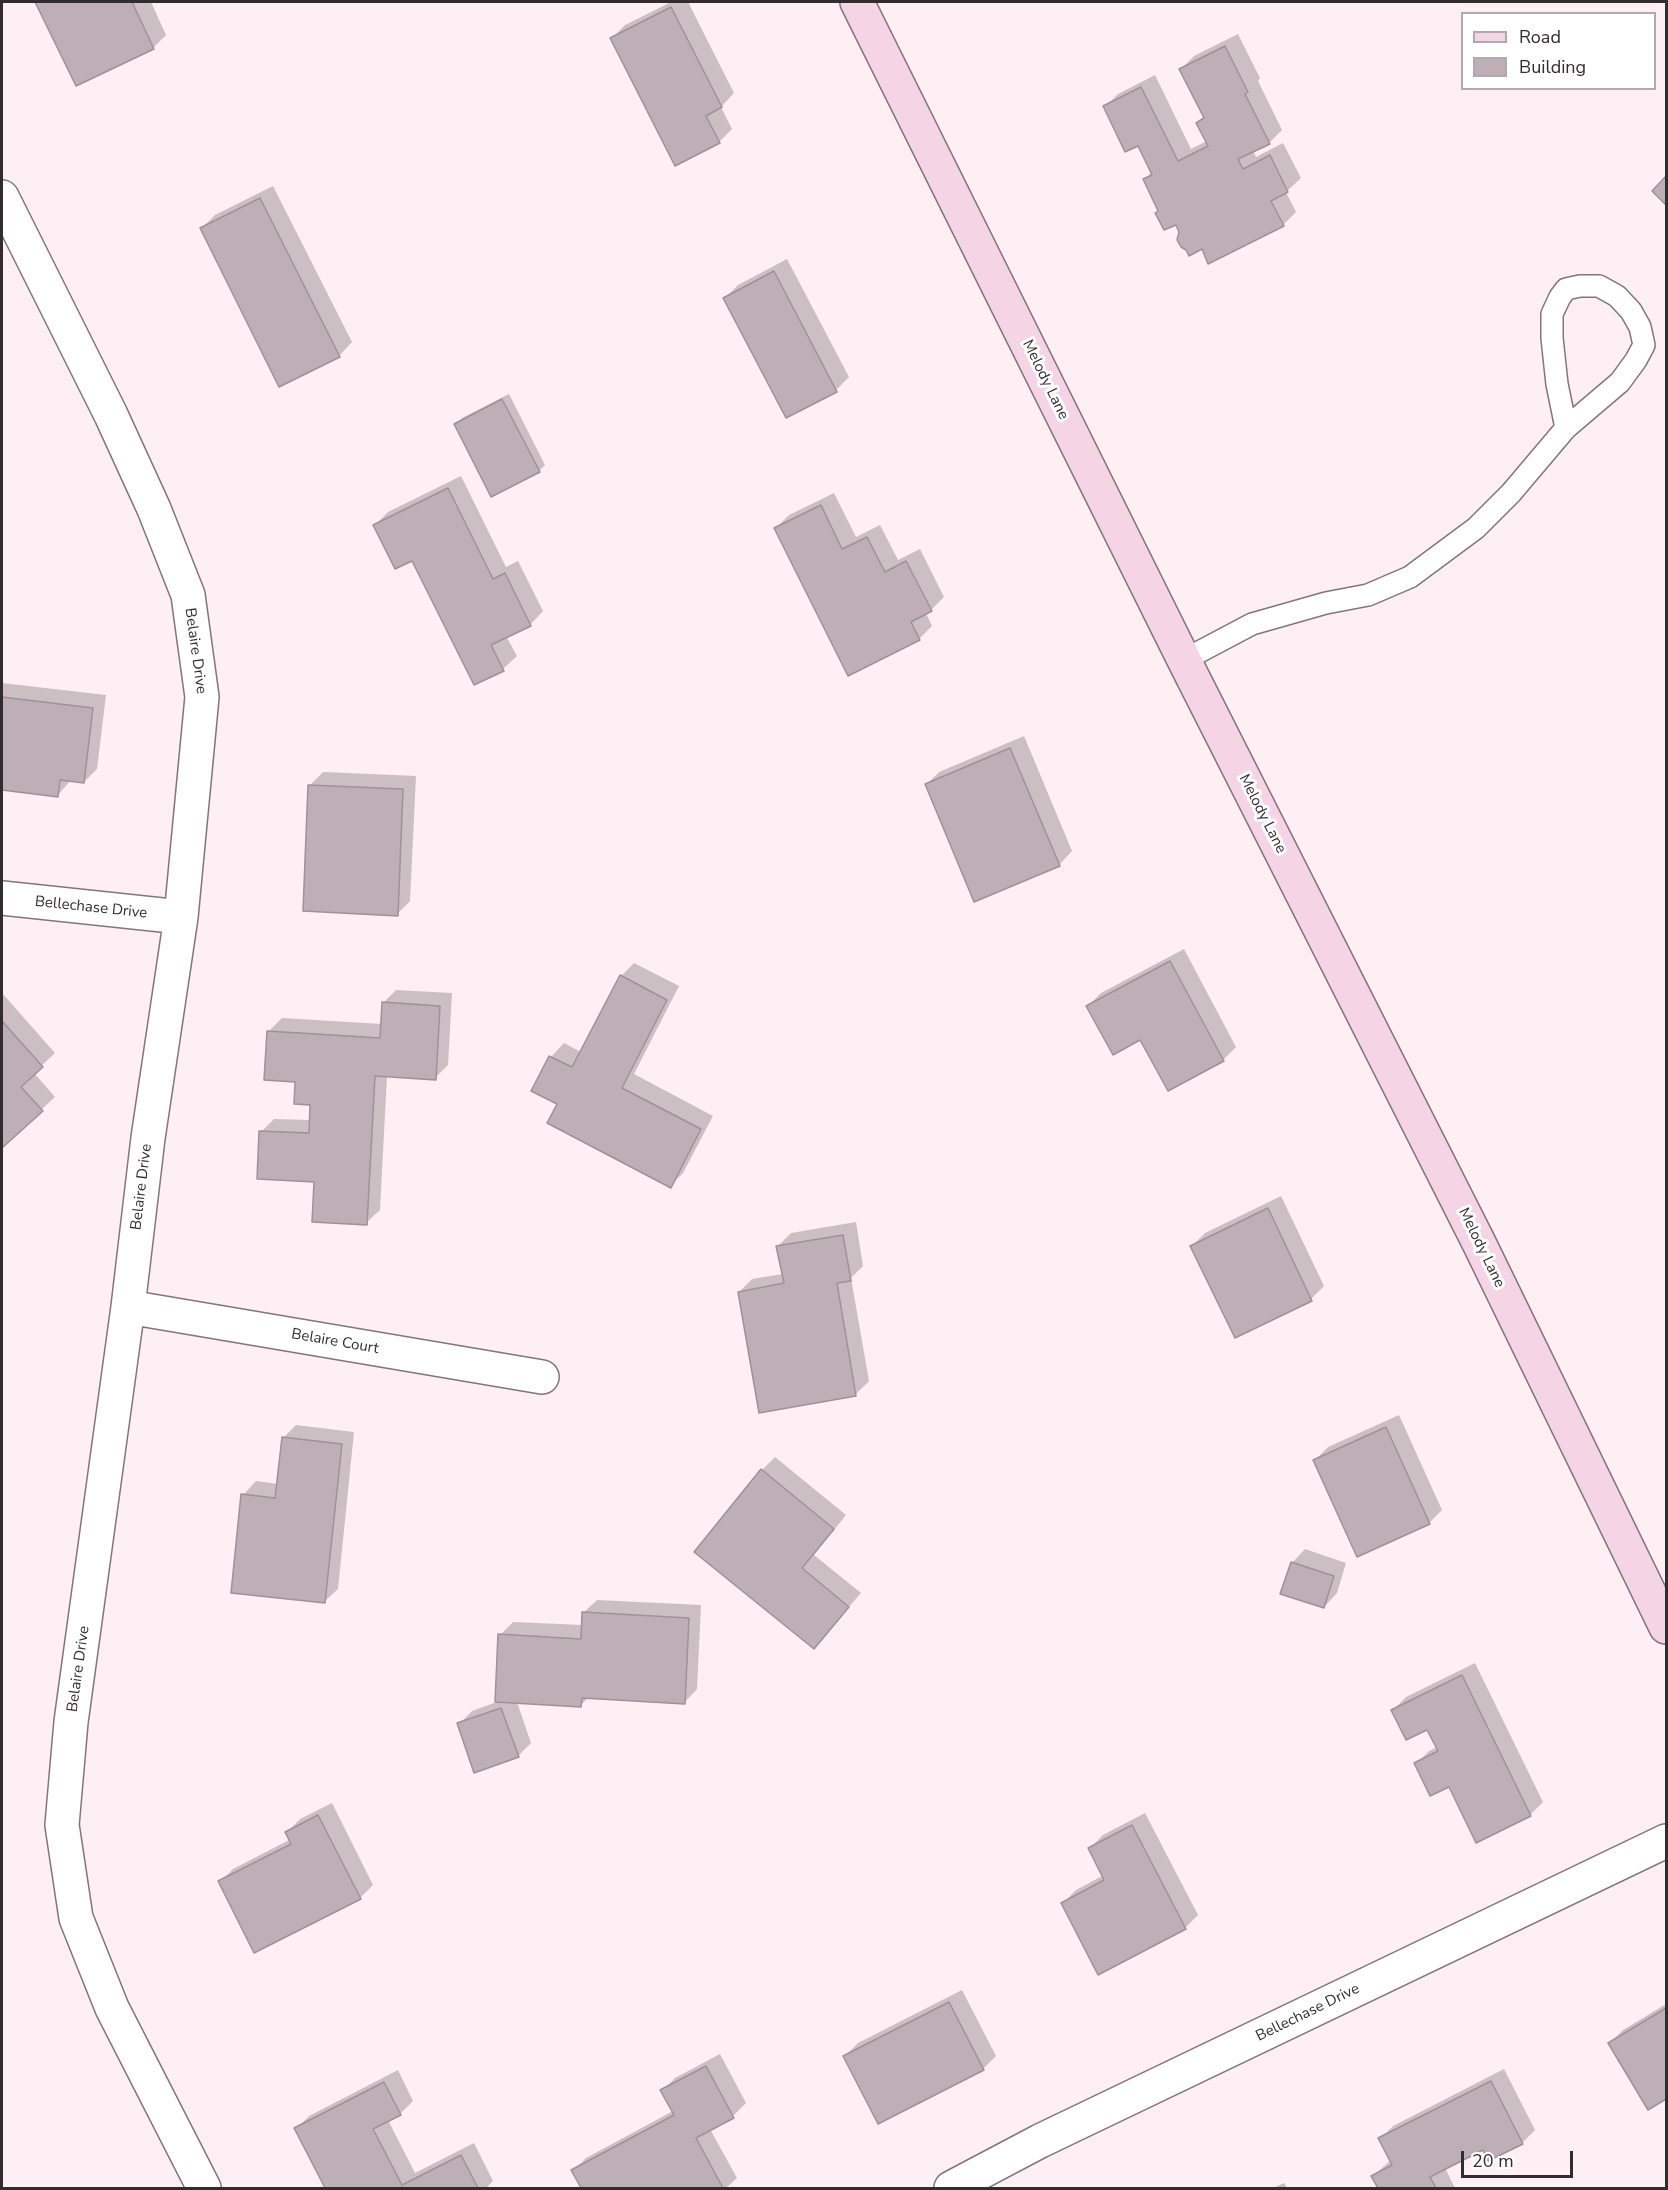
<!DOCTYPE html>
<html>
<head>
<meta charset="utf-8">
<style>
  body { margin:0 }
  #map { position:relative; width:1668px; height:2190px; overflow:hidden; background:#feeff5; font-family:"Nunito Sans",sans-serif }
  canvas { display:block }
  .frame { position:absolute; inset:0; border:3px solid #312c2e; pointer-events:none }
  .legend { position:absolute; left:1461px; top:12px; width:195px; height:78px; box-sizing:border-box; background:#fff; border:2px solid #adabab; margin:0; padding:8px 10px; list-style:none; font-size:18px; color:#312c2e }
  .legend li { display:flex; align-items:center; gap:12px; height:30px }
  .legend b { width:30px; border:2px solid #adabab }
  .scale { position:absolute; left:1461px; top:2151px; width:112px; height:27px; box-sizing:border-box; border:3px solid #312c2e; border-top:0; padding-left:8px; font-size:18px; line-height:21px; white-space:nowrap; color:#312c2e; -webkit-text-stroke:4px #fff; paint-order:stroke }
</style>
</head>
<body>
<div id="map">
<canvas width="1668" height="2190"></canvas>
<div class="frame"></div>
<ul class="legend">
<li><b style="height:8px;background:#f5d4e5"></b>Road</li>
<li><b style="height:16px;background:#bdafb5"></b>Building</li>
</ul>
<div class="scale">20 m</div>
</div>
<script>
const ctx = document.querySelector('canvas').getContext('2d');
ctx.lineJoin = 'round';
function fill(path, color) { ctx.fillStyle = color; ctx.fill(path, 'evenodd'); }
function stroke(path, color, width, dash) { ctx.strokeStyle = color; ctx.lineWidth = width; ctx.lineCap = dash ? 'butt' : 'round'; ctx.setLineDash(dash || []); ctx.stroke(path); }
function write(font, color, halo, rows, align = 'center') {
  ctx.font = font + ' "Nunito Sans",sans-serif'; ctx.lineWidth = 6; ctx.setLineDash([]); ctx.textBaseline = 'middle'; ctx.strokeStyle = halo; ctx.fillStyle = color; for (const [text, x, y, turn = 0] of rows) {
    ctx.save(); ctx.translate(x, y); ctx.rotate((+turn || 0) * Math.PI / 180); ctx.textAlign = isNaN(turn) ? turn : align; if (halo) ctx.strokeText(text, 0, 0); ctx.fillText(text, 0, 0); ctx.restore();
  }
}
fill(new Path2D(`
  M 37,2 L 151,2 L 166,35 L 153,48 L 76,84 Z
  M 671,2 L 688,2 L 734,93 L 721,107 L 732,129 L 719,142 L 612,38 L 625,25 Z
  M 1238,34 L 1260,78 L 1258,81 L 1282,130 L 1269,143 L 1253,150 L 1256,157 L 1283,143 L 1301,178 L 1286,192 L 1296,212 L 1283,225 L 1202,247 L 1181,232 L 1176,223 L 1160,210 L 1145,179 L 1152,172 L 1139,144 L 1105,107 L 1118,94 L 1155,75 L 1191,149 L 1207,141 L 1198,123 L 1205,116 L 1181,69 L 1194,56 Z
  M 273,186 L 352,342 L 339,356 L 202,228 L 215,215 Z
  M 787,259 L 849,377 L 836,390 L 725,298 L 738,285 Z
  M 509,394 L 545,465 L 539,471 L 456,424 L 462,418 Z
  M 461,476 L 506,567 L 518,561 L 543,611 L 530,625 L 506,636 L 517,656 L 503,669 L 475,683 L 413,559 L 375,525 L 388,512 Z
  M 834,493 L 856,537 L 880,525 L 898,560 L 920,549 L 944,597 L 931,610 L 926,613 L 932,626 L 919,639 L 776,528 L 789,515 Z
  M 2,683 L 106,695 L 97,769 L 84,782 L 71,780 L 58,795 L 2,788 Z
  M 1024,736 L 1072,851 L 1059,865 L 926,785 L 939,772 Z
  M 323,772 L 416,776 L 410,901 L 397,914 L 309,786 Z
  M 1184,949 L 1236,1047 L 1223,1060 L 1141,1038 L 1088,1006 L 1101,993 Z
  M 634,963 L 679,986 L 634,1074 L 713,1116 L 683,1173 L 670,1186 L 559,1104 L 533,1091 L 551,1057 L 564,1043 L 581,1052 L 621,976 Z
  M 396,990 L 452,993 L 448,1065 L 435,1078 L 387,1076 L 380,1210 L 366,1223 L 261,1132 L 274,1119 L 311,1120 L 312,1104 L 268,1032 L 282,1018 L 382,1024 L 383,1003 Z
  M 2,993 L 55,1053 L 34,1073 L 55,1097 L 2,1146 Z
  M 1281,1196 L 1324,1286 L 1311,1299 L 1192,1246 L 1205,1233 Z
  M 856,1222 L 863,1266 L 851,1278 L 869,1381 L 856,1394 L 739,1292 L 752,1279 L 783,1274 L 778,1246 L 791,1233 Z
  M 1399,1415 L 1442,1510 L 1429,1523 L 1315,1460 L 1328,1447 Z
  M 296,1425 L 354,1432 L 338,1589 L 324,1602 L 243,1495 L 256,1481 L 278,1484 L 283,1438 Z
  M 775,1457 L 846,1515 L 814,1555 L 861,1593 L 814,1647 L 762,1470 Z
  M 1305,1549 L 1346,1563 L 1337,1593 L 1324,1607 L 1292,1563 Z
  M 597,1600 L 701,1605 L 697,1689 L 684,1703 L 589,1697 L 581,1705 L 517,1702 L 531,1743 L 518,1756 L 459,1724 L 472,1711 L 497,1702 L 500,1635 L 513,1622 L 583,1625 L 583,1613 Z
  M 1475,1663 L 1543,1802 L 1530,1815 L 1450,1785 L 1416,1764 L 1429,1751 L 1437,1747 L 1428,1728 L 1393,1710 L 1406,1697 Z
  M 332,1803 L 373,1885 L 360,1898 L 220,1882 L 233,1869 L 291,1839 L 287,1832 L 300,1819 Z
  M 1145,1813 L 1198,1915 L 1185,1928 L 1063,1903 L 1076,1890 L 1104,1875 L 1090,1848 L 1103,1835 Z
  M 962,1990 L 996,2056 L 983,2069 L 845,2056 L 858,2043 Z
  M 1666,2004 L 1666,2097 L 1649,2108 L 1610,2043 L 1623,2030 Z
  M 720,2054 L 746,2103 L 733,2116 L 710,2129 L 737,2178 L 726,2188 L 583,2188 L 573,2171 L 586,2158 L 673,2111 L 662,2091 L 675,2078 Z
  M 1504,2069 L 1535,2130 L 1522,2143 L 1483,2148 L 1445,2168 L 1455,2188 L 1379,2188 L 1373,2176 L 1391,2160 L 1380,2139 L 1393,2126 Z
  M 398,2070 L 413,2101 L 400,2114 L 388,2120 L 415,2173 L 474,2143 L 493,2181 L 486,2188 L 326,2188 L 296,2129 L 309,2116 Z
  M 1284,2183 L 1287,2188 L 1273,2188 Z`), '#0003');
const building = new Path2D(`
  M 35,2 L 132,2 L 154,49 L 76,86 Z
  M 671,7 L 722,107 L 706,116 L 720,143 L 675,166 L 610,38 Z
  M 1225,46 L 1248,92 L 1245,94 L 1270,144 L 1238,159 L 1243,169 L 1270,155 L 1288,192 L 1271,201 L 1284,226 L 1208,264 L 1202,249 L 1189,256 L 1186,250 L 1181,247 L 1177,240 L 1179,232 L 1176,225 L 1164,230 L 1155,213 L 1158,211 L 1143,179 L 1152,175 L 1138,146 L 1125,152 L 1103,106 L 1141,87 L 1178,161 L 1208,146 L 1196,123 L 1204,118 L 1179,69 Z
  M 1666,176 L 1666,205 L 1652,191 Z
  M 260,198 L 340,357 L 279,387 L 200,228 Z
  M 774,271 L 837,392 L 786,418 L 723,298 Z
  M 502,399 L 540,472 L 491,497 L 454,424 Z
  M 448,488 L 493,579 L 505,573 L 531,626 L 491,645 L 504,671 L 474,685 L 412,561 L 395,569 L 373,525 Z
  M 821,505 L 842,549 L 867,537 L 885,572 L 906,561 L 932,611 L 911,622 L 920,640 L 848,676 L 774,528 Z
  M 2,697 L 93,708 L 84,783 L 60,780 L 58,797 L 2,790 Z
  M 1010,748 L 1060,866 L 974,902 L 925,784 Z
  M 308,785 L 403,789 L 398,916 L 303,911 Z
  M 1170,961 L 1224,1061 L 1168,1091 L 1140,1040 L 1113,1055 L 1086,1006 Z
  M 620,975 L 667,1000 L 622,1088 L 701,1129 L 671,1188 L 547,1123 L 557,1104 L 531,1091 L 549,1056 L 572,1067 Z
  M 382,1002 L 440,1006 L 436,1080 L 375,1076 L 367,1225 L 312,1222 L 314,1182 L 257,1179 L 259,1131 L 309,1133 L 310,1105 L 294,1104 L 295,1082 L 264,1080 L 267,1031 L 380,1038 Z
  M 2,1021 L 43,1067 L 21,1087 L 43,1111 L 2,1148 Z
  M 1268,1208 L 1312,1301 L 1235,1338 L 1190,1246 Z
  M 843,1235 L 851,1281 L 837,1283 L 856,1396 L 759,1413 L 738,1292 L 784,1283 L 776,1246 Z
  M 1386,1427 L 1430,1524 L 1357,1557 L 1313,1460 Z
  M 282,1437 L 342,1444 L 325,1603 L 231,1593 L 241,1494 L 275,1498 Z
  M 761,1469 L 834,1529 L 802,1568 L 849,1607 L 814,1649 L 694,1552 Z
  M 1291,1562 L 1334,1576 L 1324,1608 L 1280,1594 Z
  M 582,1612 L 689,1618 L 685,1704 L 582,1698 L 581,1707 L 495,1702 L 498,1634 L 581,1639 Z
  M 1462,1675 L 1531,1816 L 1476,1843 L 1449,1787 L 1430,1796 L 1414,1763 L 1438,1751 L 1427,1730 L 1406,1740 L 1391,1710 Z
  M 501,1708 L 519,1757 L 474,1773 L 457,1723 Z
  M 318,1815 L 361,1899 L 254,1953 L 218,1881 L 291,1844 L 285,1832 Z
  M 1132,1825 L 1186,1929 L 1098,1975 L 1061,1903 L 1104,1880 L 1088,1848 Z
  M 949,2002 L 984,2070 L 878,2124 L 843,2056 Z
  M 1666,2008 L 1666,2099 L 1648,2110 L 1608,2043 Z
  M 706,2066 L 734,2118 L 696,2138 L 723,2188 L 581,2188 L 571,2170 L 674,2115 L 660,2090 Z
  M 1491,2081 L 1523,2144 L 1488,2161 L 1483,2150 L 1430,2177 L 1436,2188 L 1378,2188 L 1371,2176 L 1392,2165 L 1378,2138 Z
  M 384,2082 L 401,2115 L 373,2129 L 402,2185 L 461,2155 L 478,2188 L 325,2188 L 294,2128 Z`);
fill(building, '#bdafb5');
stroke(building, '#9f9197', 1.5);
const lane = new Path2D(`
  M 1184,660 L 1252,624 L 1326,603 L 1368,595 L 1410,577 L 1476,528 L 1511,493 L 1566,428 L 1620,382 L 1636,360 L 1644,345 L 1640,327 L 1631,311 L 1617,296 L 1599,286 L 1580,286 L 1566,289 L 1560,297 L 1552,314 L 1552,338 L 1557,384 L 1566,428`);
const street = new Path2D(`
  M 2,197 L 111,415 L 154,509 L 188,595 L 202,697 L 181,917 L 148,1138 L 128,1307 L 71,1722 L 62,1825 L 76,1918 L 112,2008 L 204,2188
  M 2,898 L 181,917
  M 128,1307 L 542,1377
  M 951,2188 L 1040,2141 L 1666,1841`);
const secondary = new Path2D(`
  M 857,2 L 1184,660 L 1479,1243 L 1666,1627`);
stroke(lane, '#82757b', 24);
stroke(street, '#82757b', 36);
stroke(secondary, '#82757b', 36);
stroke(lane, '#fff', 21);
stroke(street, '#fff', 33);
stroke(secondary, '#f5d4e5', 33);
write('15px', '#312c2e', '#fff', [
  ["Melody Lane",1045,380,64],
  ["Belaire Drive",195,651,82],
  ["Melody Lane",1262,814,63],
  ["Bellechase Drive",91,908,6],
  ["Belaire Drive",142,1187,-83],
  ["Melody Lane",1481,1248,64],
  ["Belaire Court",335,1342,10],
  ["Belaire Drive",79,1669,-82],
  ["Bellechase Drive",1308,2013,-26]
]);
</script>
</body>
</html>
